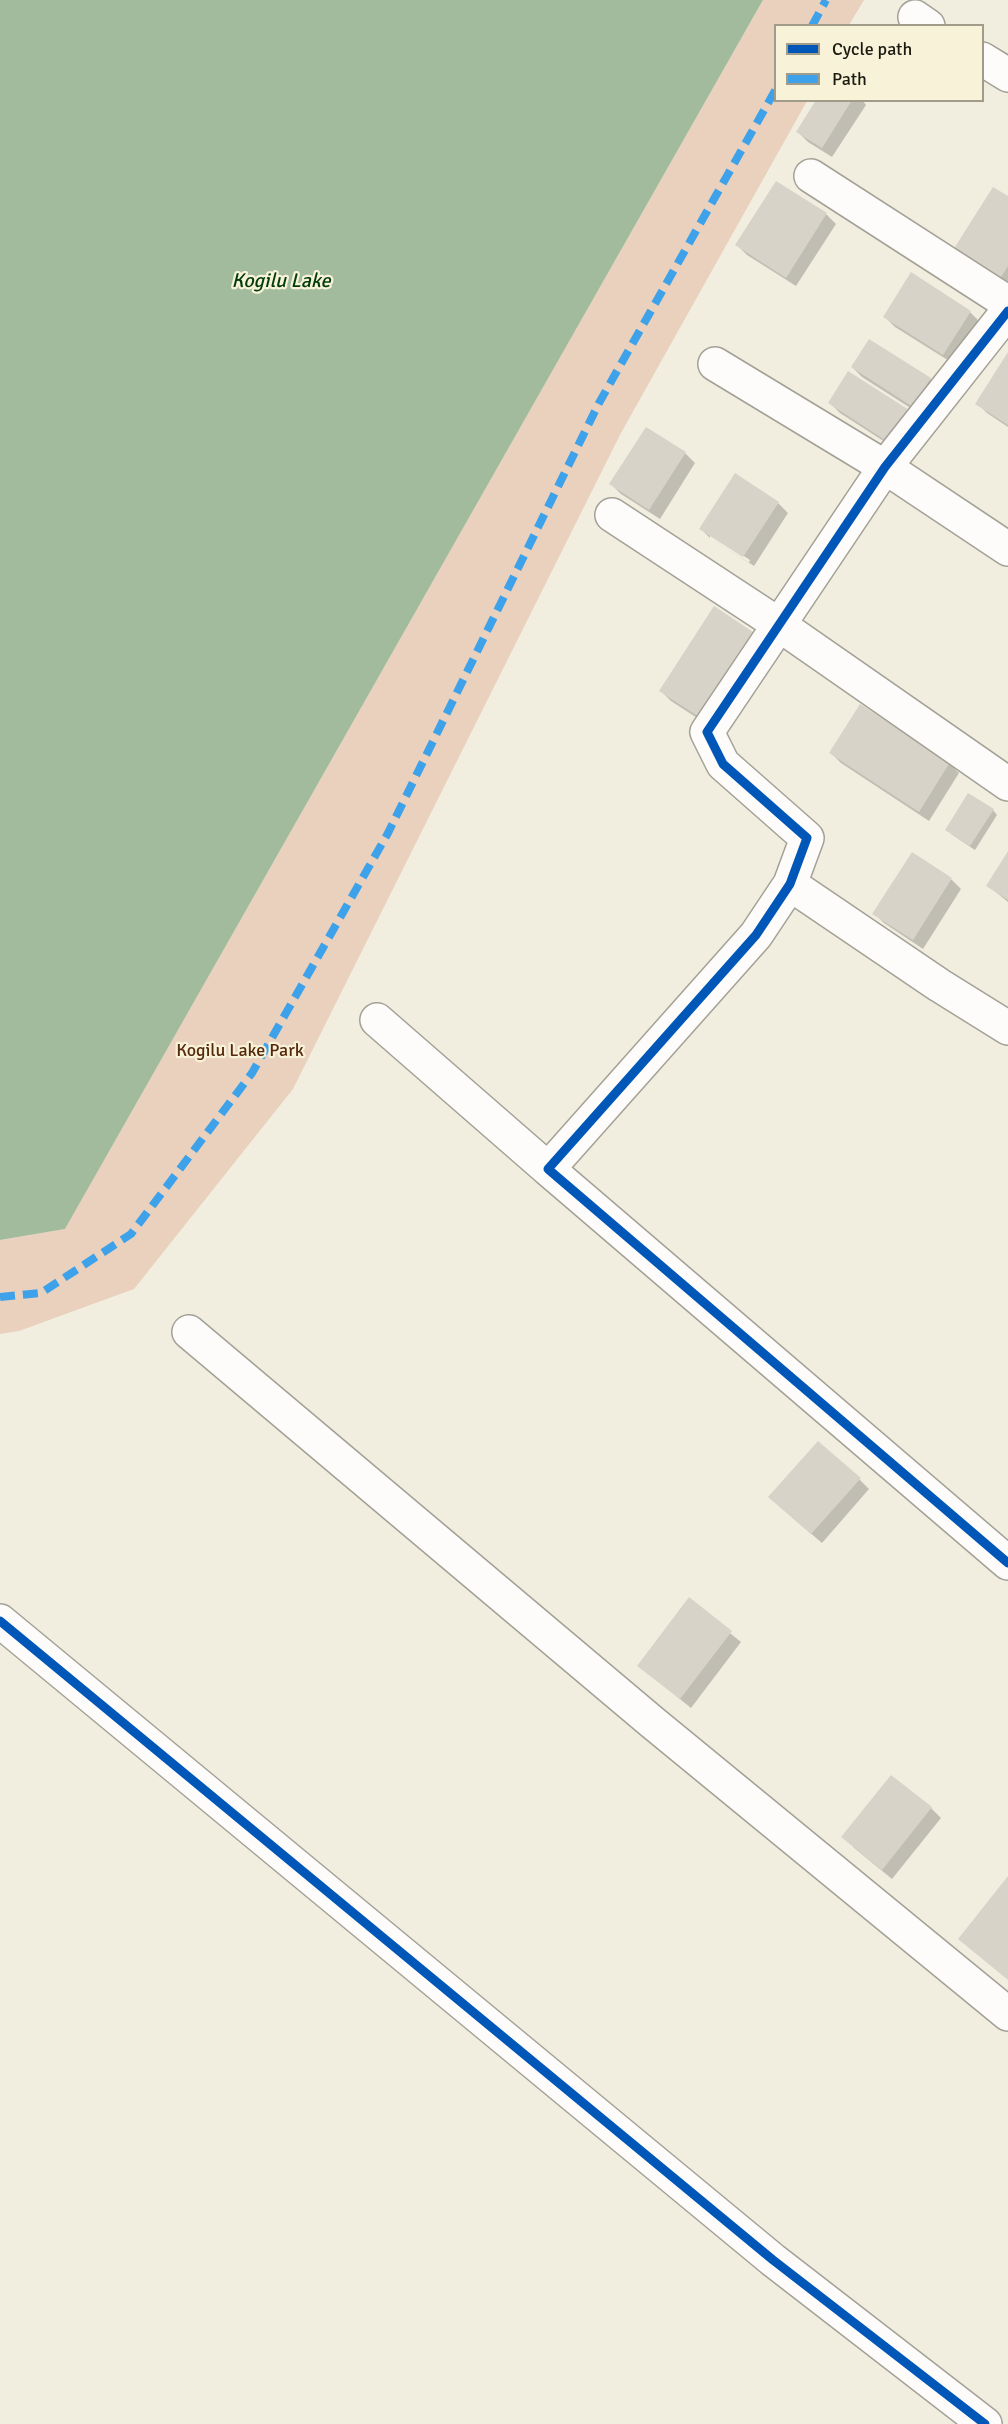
<!DOCTYPE html>
<html>
<head>
<meta charset="utf-8">
<style>
  body { margin:0 }
  #map { position:relative; width:1008px; height:2424px; overflow:hidden; background:#f1eee0; font-family:Signika,sans-serif }
  canvas { display:block }
  .legend { position:absolute; left:774px; top:24px; width:210px; height:78px; box-sizing:border-box; background:#f8f2d9; border:2px solid #a09c89; margin:0; padding:8px 10px; list-style:none; font-size:18px; color:#1b1a11 }
  .legend li { display:flex; align-items:center; gap:12px; height:30px }
  .legend b { width:30px; border:2px solid #a09c89 }
</style>
</head>
<body>
<div id="map">
<canvas width="1008" height="2424"></canvas>
<ul class="legend">
<li><b style="height:8px;background:#0057b8"></b>Cycle path</li>
<li><b style="height:8px;background:#3da2ea"></b>Path</li>
</ul>
</div>
<script>
const ctx = document.querySelector('canvas').getContext('2d');
ctx.lineJoin = 'round';
function fill(path, color) { ctx.fillStyle = color; ctx.fill(path, 'evenodd'); }
function stroke(path, color, width, dash) { ctx.strokeStyle = color; ctx.lineWidth = width; ctx.lineCap = dash ? 'butt' : 'round'; ctx.setLineDash(dash || []); ctx.stroke(path); }
function write(font, color, halo, rows, align = 'center') {
  ctx.font = font + ' Signika,sans-serif'; ctx.lineWidth = 4.5; ctx.setLineDash([]); ctx.textBaseline = 'middle'; ctx.strokeStyle = halo; ctx.fillStyle = color; for (const [text, x, y, turn = 0] of rows) {
    ctx.save(); ctx.translate(x, y); ctx.rotate((+turn || 0) * Math.PI / 180); ctx.textAlign = isNaN(turn) ? turn : align; if (halo) ctx.strokeText(text, 0, 0); ctx.fillText(text, 0, 0); ctx.restore();
  }
}
fill(new Path2D(`
  M 763,0 L 864,0 L 849,25 L 776,26 L 776,100 L 807,101 L 621,433 L 293,1089 L 134,1289 L 19,1331 L 0,1334 L 0,1240 L 65,1229 Z`), '#e9d1be');
fill(new Path2D(`
  M 0,0 L 763,0 L 65,1229 L 0,1240 Z`), '#a2bb9d');
fill(new Path2D(`
  M 818,100 L 862,100 L 866,105 L 832,157 L 808,142 L 798,132 Z
  M 1008,198 L 1008,287 L 965,259 Z
  M 826,214 L 836,224 L 796,286 L 747,255 L 737,245 Z
  M 970,312 L 980,322 L 954,364 L 895,327 L 885,317 Z
  M 1008,354 L 1008,427 L 987,413 L 977,403 Z
  M 852,367 L 930,379 L 940,389 L 923,416 L 862,377 Z
  M 849,373 L 899,451 L 840,413 L 830,403 Z
  M 685,453 L 695,463 L 660,519 L 621,494 L 611,484 Z
  M 778,503 L 788,513 L 754,566 L 711,538 L 749,563 L 750,560 L 710,534 L 710,538 L 701,529 Z
  M 758,637 L 714,729 L 671,701 L 661,691 Z
  M 831,753 L 949,763 L 959,773 L 929,821 L 841,763 Z
  M 993,810 L 997,815 L 975,850 L 951,834 Z
  M 912,854 L 952,880 L 961,889 L 923,949 L 884,923 L 874,913 Z
  M 1008,854 L 1008,902 L 987,885 Z
  M 859,1479 L 869,1489 L 822,1543 L 780,1507 Z
  M 689,1600 L 741,1642 L 691,1708 L 639,1666 Z
  M 931,1808 L 941,1818 L 892,1879 L 853,1847 Z`), '#0003');
fill(new Path2D(`
  M 816,100 L 852,100 L 822,148 L 796,132 Z
  M 776,181 L 827,213 L 786,278 L 735,245 Z
  M 993,187 L 1008,196 L 1008,266 L 999,280 L 953,250 Z
  M 911,272 L 971,311 L 943,355 L 883,317 Z
  M 869,339 L 931,378 L 913,407 L 851,367 Z
  M 1008,352 L 1008,425 L 975,404 Z
  M 848,371 L 909,410 L 888,442 L 828,403 Z
  M 646,427 L 686,452 L 649,510 L 609,484 Z
  M 735,473 L 779,502 L 743,557 L 699,529 Z
  M 714,606 L 759,636 L 704,720 L 659,691 Z
  M 860,704 L 950,762 L 919,812 L 829,753 Z
  M 968,793 L 994,809 L 970,846 L 945,830 Z
  M 1008,851 L 1008,900 L 986,886 Z
  M 912,852 L 952,878 L 913,940 L 872,914 Z
  M 818,1441 L 861,1478 L 811,1534 L 768,1497 Z
  M 689,1597 L 732,1631 L 680,1699 L 637,1666 Z
  M 891,1775 L 932,1807 L 882,1870 L 841,1837 Z
  M 1008,1876 L 1008,1980 L 958,1939 Z`), '#d7d3c9');
const minor = new Path2D(`
  M 915,17 L 928,26
  M 982,59 L 1008,75
  M 811,176 L 1008,303
  M 1008,311 L 885,467 L 707,732 L 723,764 L 807,838 L 790,884 L 756,935 L 548,1169 L 1008,1563
  M 715,364 L 885,467 L 1008,549
  M 612,515 L 778,624 L 1008,784
  M 790,884 L 939,985 L 1008,1028
  M 377,1020 L 548,1169
  M 189,1332 L 652,1722 L 1008,2014
  M 0,1621 L 773,2260 L 985,2424`);
stroke(minor, '#a3a196', 36);
stroke(minor, '#fdfcfa', 33);
stroke(new Path2D(`
  M 812,26 L 826,0
  M 0,1297 L 41,1293 L 131,1234 L 252,1073 L 388,833 L 599,403 L 776,89`), '#3da2ea', 8, [15, 8]);
stroke(new Path2D(`
  M 1008,311 L 885,467 L 707,732 L 723,764 L 807,838 L 790,884 L 756,935 L 548,1169 L 1008,1563
  M 0,1621 L 773,2260 L 985,2424`), '#0057b8', 9);
write('18px', '#56290c', '#f8f2d9', [
  ["Kogilu Lake Park",240,1051]
]);
write('italic 20px', '#013d0c', '#f8f2d9', [
  ["Kogilu Lake",281,282]
]);
</script>
</body>
</html>
